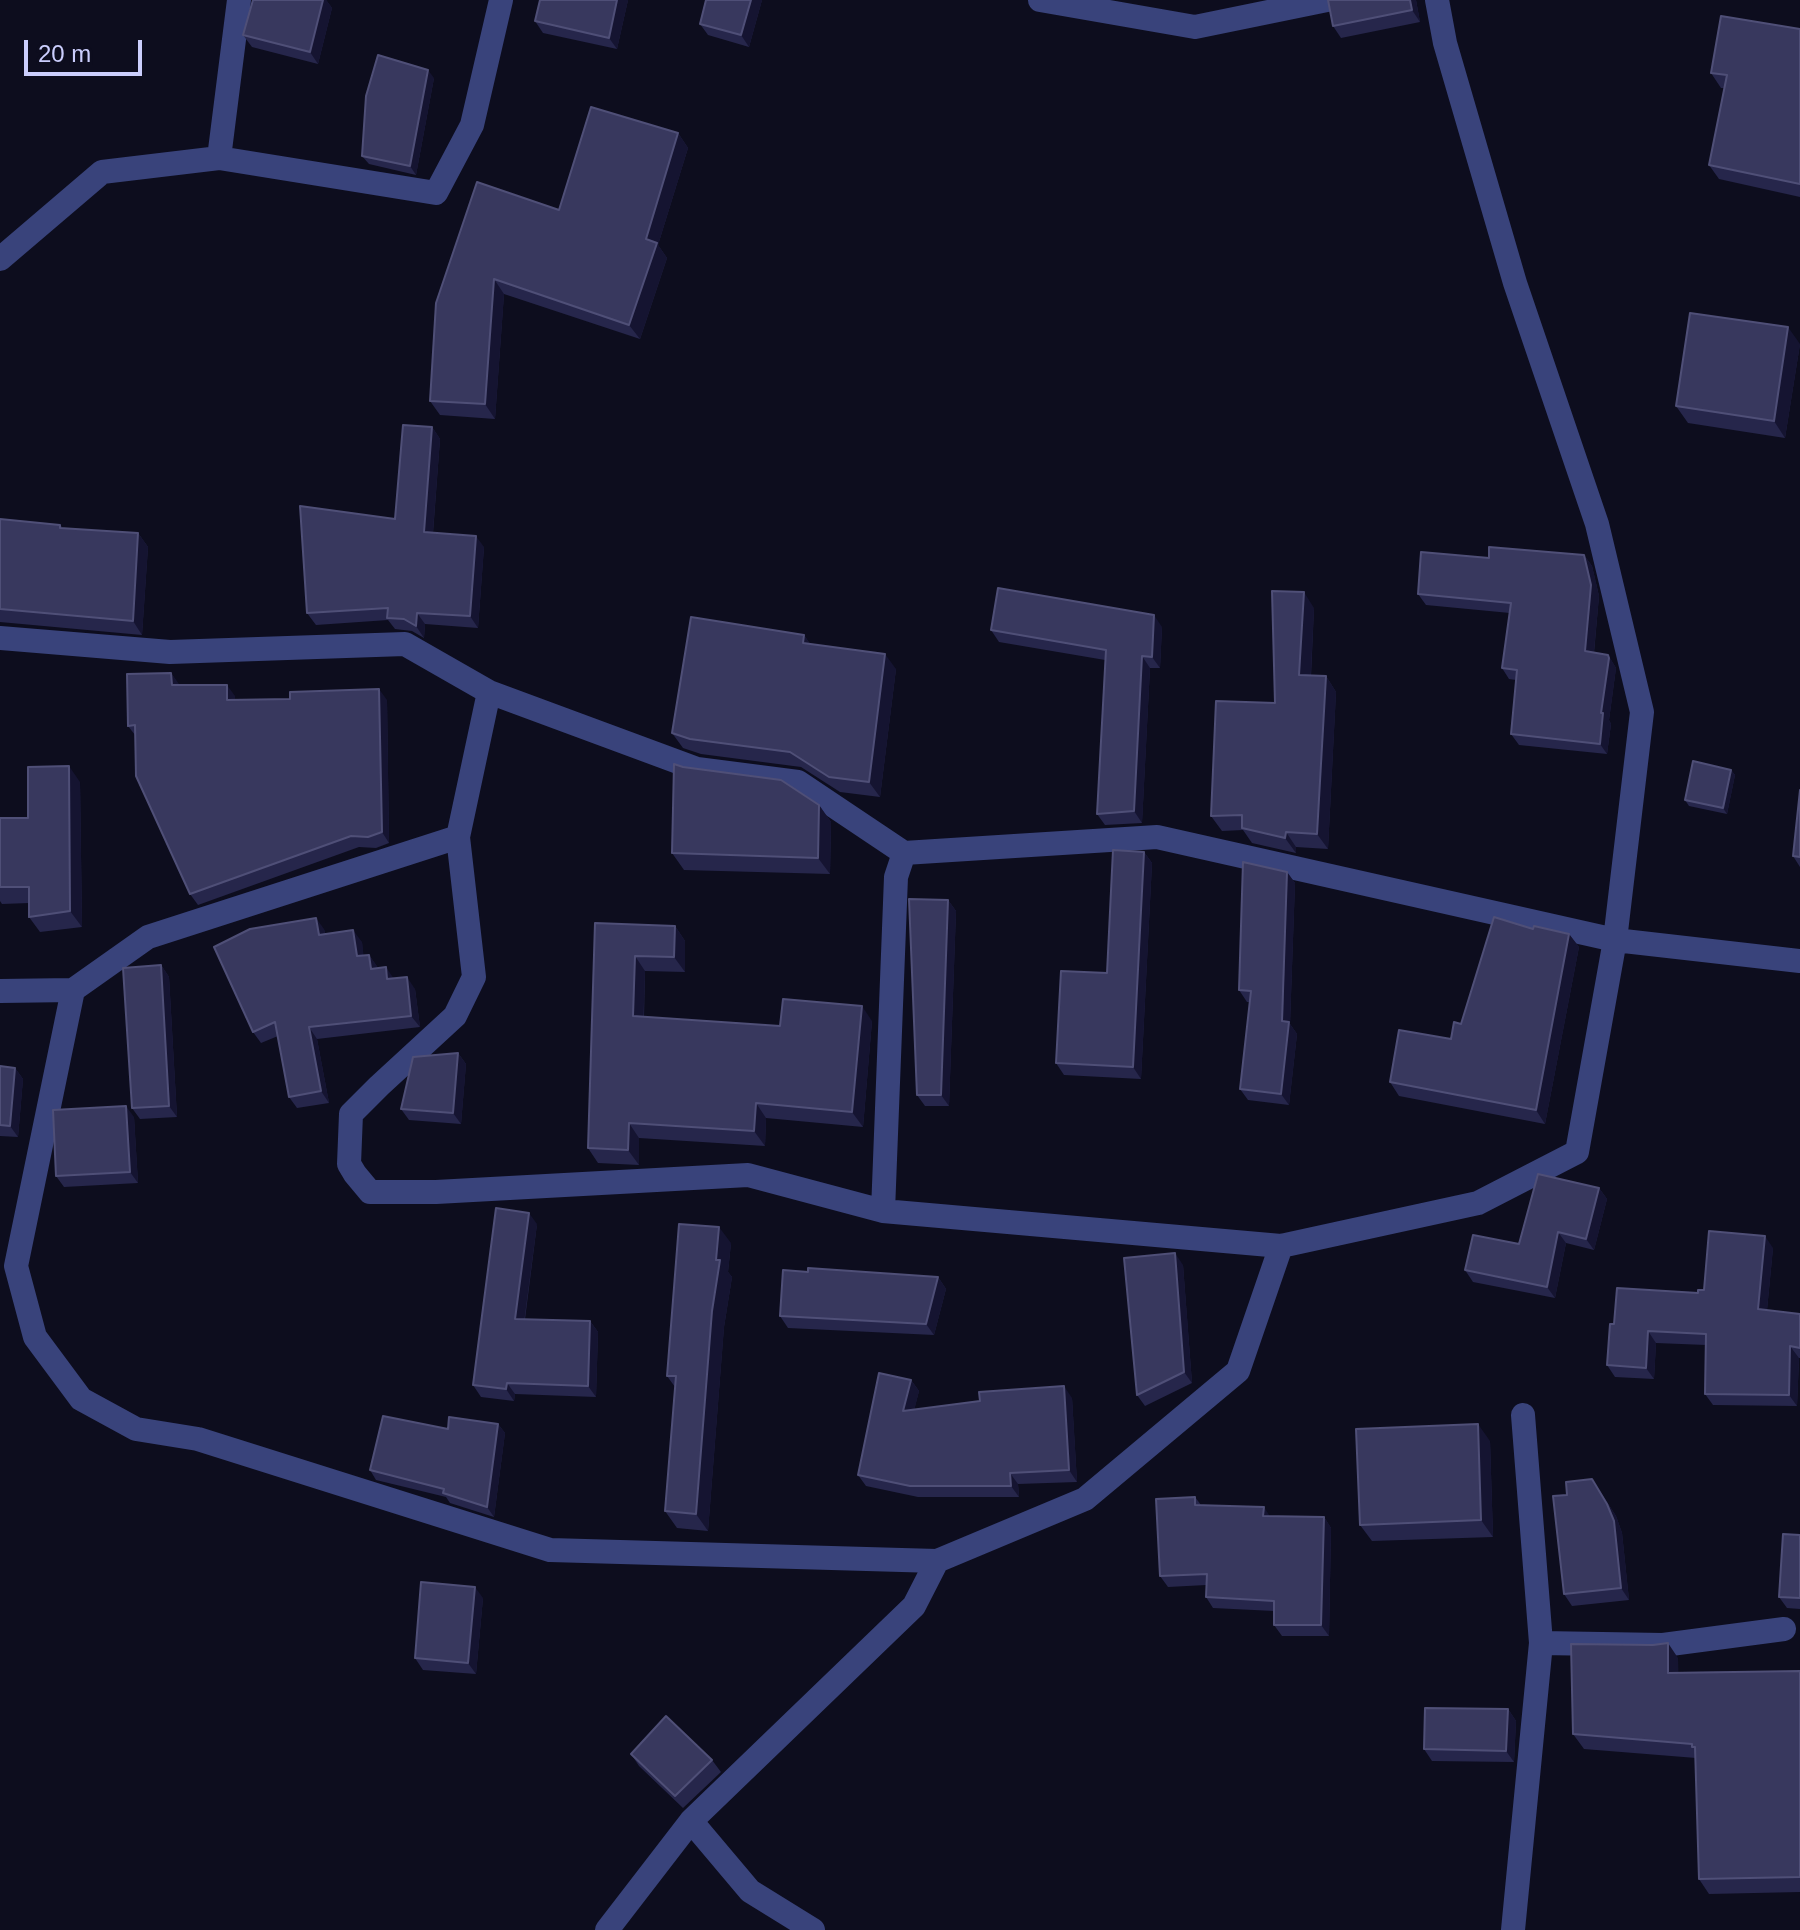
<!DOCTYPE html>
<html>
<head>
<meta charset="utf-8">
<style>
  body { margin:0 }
  #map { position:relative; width:1800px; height:1930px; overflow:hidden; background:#0d0d1e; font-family:Arial,sans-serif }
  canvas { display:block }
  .scale { position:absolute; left:24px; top:40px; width:118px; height:36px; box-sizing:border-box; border:4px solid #cbcefd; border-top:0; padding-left:10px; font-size:24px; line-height:28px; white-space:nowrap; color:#cbcefd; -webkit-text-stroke:6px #0d0d1e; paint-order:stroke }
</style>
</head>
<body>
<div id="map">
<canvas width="1800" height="1930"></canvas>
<div class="scale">20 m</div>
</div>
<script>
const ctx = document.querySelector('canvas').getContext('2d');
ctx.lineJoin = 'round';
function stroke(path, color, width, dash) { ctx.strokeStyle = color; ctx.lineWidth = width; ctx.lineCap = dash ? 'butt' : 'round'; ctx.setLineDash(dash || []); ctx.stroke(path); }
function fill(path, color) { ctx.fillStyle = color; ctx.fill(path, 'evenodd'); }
stroke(new Path2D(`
  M 1040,0 L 1195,27 L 1327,0
  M 219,158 L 239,0
  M 0,259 L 102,172 L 219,158 L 436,193 L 472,125 L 501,0
  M 0,638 L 170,652 L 405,644 L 489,692 L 697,769 L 798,782 L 904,853 L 1157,837 L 1615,940 L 1800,961
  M 489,692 L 458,837 L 474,977 L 455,1016 L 379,1086 L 351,1114 L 349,1164 L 355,1174 L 370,1192 L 436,1192 L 748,1175 L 883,1211
  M 904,853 L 896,877 L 883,1211 L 1281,1246 L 1478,1203 L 1577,1152 L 1615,940 L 1642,712 L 1597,524 L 1515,283 L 1445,43 L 1437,0
  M 73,990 L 16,1266 L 35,1337 L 81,1399 L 136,1429 L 198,1439 L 550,1550 L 937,1561 L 1085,1499 L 1238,1371 L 1281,1246
  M 0,991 L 73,990 L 148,937 L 458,837
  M 1541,1643 L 1663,1645 L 1784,1629
  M 691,1821 L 750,1891 L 813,1930
  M 607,1930 L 691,1821 L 914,1606 L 937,1561
  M 1513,1930 L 1541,1643 L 1523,1415`), '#39437b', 24);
fill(new Path2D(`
  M 253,0 L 326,0 L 332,8 L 318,64 L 252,47 L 243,35 Z
  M 628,0 L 617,49 L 543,33 L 535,21 Z
  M 762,0 L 749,47 L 708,35 L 700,24 Z
  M 1328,0 L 1416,0 L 1420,22 L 1341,38 L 1333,26 Z
  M 1800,29 L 1800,197 L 1719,179 L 1709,165 L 1725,88 L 1721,88 L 1711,73 Z
  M 434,78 L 416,175 L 369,164 L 362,156 Z
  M 678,133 L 688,148 L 658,245 L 667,258 L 640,339 L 504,294 L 495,419 L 440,415 L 430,401 L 436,303 L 559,210 Z
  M 1800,344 L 1785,438 L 1688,423 L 1676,406 Z
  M 432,427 L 440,439 L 433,533 L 484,547 L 478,628 L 425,624 L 424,638 L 412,631 L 395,629 L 388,620 L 316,625 L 307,613 L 395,519 Z
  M 0,519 L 60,525 L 63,528 L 138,533 L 148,547 L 142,635 L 0,622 Z
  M 1584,555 L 1592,566 L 1599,596 L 1594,653 L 1608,655 L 1616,668 L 1609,720 L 1611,724 L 1607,754 L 1519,745 L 1511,734 L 1516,680 L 1509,679 L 1502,668 L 1510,613 L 1426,605 L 1418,594 L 1489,558 Z
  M 1314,608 L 1311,676 L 1326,676 L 1336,692 L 1328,849 L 1296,847 L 1296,853 L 1252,843 L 1243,830 L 1222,831 L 1211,816 L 1275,703 Z
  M 1162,627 L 1160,668 L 1150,668 L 1142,823 L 1105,825 L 1097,814 L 1105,660 L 999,642 L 991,630 Z
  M 804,635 L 810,644 L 896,669 L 880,797 L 840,792 L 801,767 L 701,754 L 683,748 L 672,733 Z
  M 171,673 L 179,685 L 235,696 L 235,700 L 387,700 L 389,843 L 376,848 L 359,847 L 198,905 L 190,894 L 135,735 L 128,726 Z
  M 1731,770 L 1735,775 L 1727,814 L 1689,806 L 1685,800 Z
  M 80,782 L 82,927 L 40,932 L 29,917 L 29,903 L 2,904 L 0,901 L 0,818 L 28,818 Z
  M 1800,790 L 1800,867 L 1793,856 Z
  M 819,805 L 831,822 L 830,874 L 684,870 L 672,853 Z
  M 1144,852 L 1152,863 L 1141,1079 L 1064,1075 L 1056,1063 L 1107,973 Z
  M 1287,872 L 1295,883 L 1290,1024 L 1297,1034 L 1289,1105 L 1248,1100 L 1240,1089 L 1250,1002 L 1247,1002 L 1239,990 Z
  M 948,900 L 956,911 L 949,1106 L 925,1106 L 917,1095 Z
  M 595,923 L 675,926 L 685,941 L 685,972 L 645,971 L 644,1017 L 780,1026 L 872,1021 L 863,1127 L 766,1118 L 765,1146 L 639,1138 L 639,1165 L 598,1163 L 588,1148 Z
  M 324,929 L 325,934 L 362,942 L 363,955 L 369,955 L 378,968 L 394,978 L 415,989 L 420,1027 L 317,1039 L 329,1103 L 297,1108 L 289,1097 L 278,1036 L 261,1043 L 253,1032 Z
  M 1533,929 L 1569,934 L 1579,947 L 1545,1124 L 1399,1096 L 1390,1082 L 1451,1039 Z
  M 161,965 L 169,977 L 177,1117 L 140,1119 L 132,1108 Z
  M 458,1053 L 466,1064 L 461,1124 L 409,1120 L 401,1109 Z
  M 0,1066 L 15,1068 L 23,1079 L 18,1137 L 0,1136 Z
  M 134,1117 L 138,1183 L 64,1187 L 56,1176 Z
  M 1599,1188 L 1607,1199 L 1594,1250 L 1566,1243 L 1555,1298 L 1473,1282 L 1465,1270 L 1519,1244 Z
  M 537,1224 L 525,1319 L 590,1321 L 598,1332 L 596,1397 L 515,1394 L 514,1401 L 481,1397 L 473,1385 Z
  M 731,1243 L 728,1272 L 732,1277 L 724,1327 L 708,1531 L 677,1528 L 665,1511 L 675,1387 L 667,1376 Z
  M 1773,1248 L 1767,1310 L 1800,1314 L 1800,1358 L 1799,1358 L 1797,1406 L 1713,1405 L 1705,1394 L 1706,1345 L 1656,1343 L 1654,1379 L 1615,1377 L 1607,1365 L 1614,1324 L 1698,1293 Z
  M 1183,1265 L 1192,1383 L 1145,1406 L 1137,1395 Z
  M 808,1272 L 938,1277 L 946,1289 L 934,1335 L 788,1328 L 780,1316 Z
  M 911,1380 L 919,1391 L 914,1410 L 1072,1398 L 1077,1482 L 1018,1484 L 1019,1497 L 918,1497 L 866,1486 L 858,1475 Z
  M 498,1424 L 505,1433 L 494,1517 L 450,1503 L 446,1497 L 376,1480 L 370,1470 L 448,1429 Z
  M 1490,1441 L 1493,1537 L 1372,1541 L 1360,1525 Z
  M 1592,1479 L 1616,1516 L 1622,1533 L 1629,1600 L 1572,1606 L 1564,1594 L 1567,1495 Z
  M 1195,1497 L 1201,1505 L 1270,1517 L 1324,1517 L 1331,1528 L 1329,1636 L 1282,1636 L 1274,1625 L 1274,1611 L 1213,1608 L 1206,1597 L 1206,1585 L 1168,1587 L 1160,1576 Z
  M 1800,1535 L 1800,1609 L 1787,1608 L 1779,1597 Z
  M 483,1598 L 476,1674 L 423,1670 L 415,1658 Z
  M 1678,1658 L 1678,1672 L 1800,1671 L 1800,1892 L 1709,1894 L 1699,1879 L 1696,1758 L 1584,1749 L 1573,1734 Z
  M 1508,1709 L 1516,1721 L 1514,1762 L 1432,1761 L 1424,1749 Z
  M 631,1754 L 712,1760 L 721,1772 L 683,1808 L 639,1766 Z`), '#26264b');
fill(new Path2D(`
  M 323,0 L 326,0 L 332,8 L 318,64 L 310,52 Z
  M 617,0 L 628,0 L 617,49 L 609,38 Z
  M 751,0 L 762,0 L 749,47 L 741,35 Z
  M 1410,0 L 1416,0 L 1420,22 L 1412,10 Z
  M 428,70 L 434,78 L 416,175 L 410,166 Z
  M 678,133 L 688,148 L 658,245 L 667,258 L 640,339 L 629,325 L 646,239 Z
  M 494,279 L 504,294 L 495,419 L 485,404 Z
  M 1788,327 L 1800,344 L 1785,438 L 1774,421 Z
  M 432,427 L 440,439 L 432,544 L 424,532 Z
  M 138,533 L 148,547 L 142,635 L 133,621 Z
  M 476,536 L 484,547 L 478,628 L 470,616 Z
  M 1584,555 L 1592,566 L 1599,596 L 1593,662 L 1585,651 Z
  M 1304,592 L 1314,608 L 1310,690 L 1299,675 Z
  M 417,613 L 425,624 L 424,638 L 416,626 Z
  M 1154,615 L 1162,627 L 1160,668 L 1152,657 Z
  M 804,635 L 814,650 L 803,643 Z
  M 885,654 L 896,669 L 880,797 L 869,782 Z
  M 1608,655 L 1616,668 L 1609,720 L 1611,724 L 1607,754 L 1600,744 L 1601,713 Z
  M 1142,656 L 1150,668 L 1142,823 L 1134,811 Z
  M 171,673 L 179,684 L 180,696 L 172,685 Z
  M 1326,676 L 1336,692 L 1328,849 L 1317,834 Z
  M 227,685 L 235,696 L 235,711 L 227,700 Z
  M 379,689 L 387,700 L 389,843 L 382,832 Z
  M 69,766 L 80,782 L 82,927 L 70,911 Z
  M 1731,770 L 1735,775 L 1727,814 L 1723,808 Z
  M 819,805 L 831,822 L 830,874 L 818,858 Z
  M 1286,832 L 1296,847 L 1296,853 L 1285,838 Z
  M 1144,852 L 1152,863 L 1141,1079 L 1133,1067 Z
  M 1287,872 L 1295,883 L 1290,1024 L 1297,1034 L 1289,1105 L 1281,1094 Z
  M 948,900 L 956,911 L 949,1106 L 941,1095 Z
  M 316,918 L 324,929 L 327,946 L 319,935 Z
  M 675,926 L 685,941 L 685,972 L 674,957 Z
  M 353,930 L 362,942 L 365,967 L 357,956 Z
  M 1569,934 L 1579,947 L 1545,1124 L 1536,1110 Z
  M 369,955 L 377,966 L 379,980 L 371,969 Z
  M 635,956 L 645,971 L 643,1031 L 633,1016 Z
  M 161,965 L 169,977 L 177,1117 L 169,1106 Z
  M 386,967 L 394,979 L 387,979 Z
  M 407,977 L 415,989 L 420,1027 L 411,1016 Z
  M 862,1006 L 872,1021 L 863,1127 L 852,1112 Z
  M 309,1027 L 317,1039 L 329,1103 L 321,1091 Z
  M 458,1053 L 466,1064 L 461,1124 L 453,1113 Z
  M 15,1068 L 23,1079 L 18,1137 L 10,1126 Z
  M 756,1103 L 766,1118 L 765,1146 L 754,1131 Z
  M 126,1106 L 134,1117 L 138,1183 L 130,1172 Z
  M 629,1123 L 639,1138 L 639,1165 L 628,1150 Z
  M 1599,1188 L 1607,1199 L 1594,1250 L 1586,1239 Z
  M 529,1213 L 537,1224 L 523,1330 L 515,1319 Z
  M 719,1227 L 731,1243 L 728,1272 L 732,1277 L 724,1327 L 708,1531 L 696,1514 Z
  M 1558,1232 L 1566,1243 L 1555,1298 L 1547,1287 Z
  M 1765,1236 L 1773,1248 L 1766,1320 L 1758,1309 Z
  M 1175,1253 L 1183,1265 L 1192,1383 L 1184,1372 Z
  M 938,1277 L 946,1289 L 934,1335 L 926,1324 Z
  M 590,1321 L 598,1332 L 596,1397 L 588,1386 Z
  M 1648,1331 L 1656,1343 L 1654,1379 L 1646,1368 Z
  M 1790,1346 L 1799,1358 L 1797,1406 L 1789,1395 Z
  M 911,1380 L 919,1391 L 911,1423 L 903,1411 Z
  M 507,1383 L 515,1394 L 514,1401 L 506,1389 Z
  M 1064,1386 L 1072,1398 L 1077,1482 L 1069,1470 Z
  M 498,1424 L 505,1433 L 494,1517 L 487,1507 Z
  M 1478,1424 L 1490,1441 L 1493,1537 L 1481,1520 Z
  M 1010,1473 L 1018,1484 L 1019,1497 L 1011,1486 Z
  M 1592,1479 L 1616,1516 L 1622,1533 L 1629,1600 L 1621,1588 Z
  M 1264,1507 L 1271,1518 L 1263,1516 Z
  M 1324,1517 L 1331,1528 L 1329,1636 L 1321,1625 Z
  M 475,1587 L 483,1598 L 476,1674 L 468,1663 Z
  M 1668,1643 L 1678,1658 L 1679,1688 L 1668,1673 Z
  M 1508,1709 L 1516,1721 L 1514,1762 L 1506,1751 Z`), '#151431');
const building = new Path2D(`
  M 253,0 L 323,0 L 310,52 L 243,35 Z
  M 540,0 L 617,0 L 609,38 L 535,21 Z
  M 706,0 L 751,0 L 741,35 L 700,24 Z
  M 1328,0 L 1410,0 L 1412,10 L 1333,26 Z
  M 1721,16 L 1800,29 L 1800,184 L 1709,165 L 1727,75 L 1711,73 Z
  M 378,55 L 428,70 L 410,166 L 362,156 L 366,96 Z
  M 591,107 L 678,133 L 646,239 L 657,243 L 629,325 L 494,279 L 485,404 L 430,401 L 436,303 L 477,182 L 559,210 Z
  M 1690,313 L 1788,327 L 1774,421 L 1676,406 Z
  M 403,425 L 432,427 L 424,532 L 476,536 L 470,616 L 417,613 L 416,626 L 404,619 L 387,618 L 388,608 L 307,613 L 300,506 L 395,519 Z
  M 0,519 L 60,525 L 60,528 L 138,533 L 133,621 L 0,609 Z
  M 1489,547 L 1584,555 L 1591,585 L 1585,651 L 1608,655 L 1609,658 L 1601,713 L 1603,713 L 1600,744 L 1511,734 L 1517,670 L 1502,668 L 1511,603 L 1418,594 L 1421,552 L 1489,558 Z
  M 998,588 L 1154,615 L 1152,657 L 1142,656 L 1134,811 L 1097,814 L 1106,650 L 991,630 Z
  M 1272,591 L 1304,592 L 1299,675 L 1326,676 L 1317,834 L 1286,832 L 1285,838 L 1242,828 L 1242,815 L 1211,816 L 1216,701 L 1275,703 Z
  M 691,617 L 804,635 L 803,643 L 885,654 L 869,782 L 829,777 L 790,752 L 690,739 L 672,733 Z
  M 171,673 L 172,685 L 227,685 L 227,700 L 290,699 L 290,692 L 379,689 L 382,832 L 368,837 L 351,836 L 190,894 L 136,776 L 135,725 L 128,726 L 127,674 Z
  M 1693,761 L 1731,770 L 1723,808 L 1685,800 Z
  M 674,764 L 683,767 L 781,780 L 819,805 L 818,858 L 672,853 Z
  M 69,766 L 70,911 L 29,917 L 29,887 L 0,887 L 0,818 L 28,818 L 28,767 Z
  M 1800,790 L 1800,857 L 1793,856 Z
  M 1113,850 L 1144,852 L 1133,1067 L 1056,1063 L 1061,971 L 1107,973 Z
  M 1243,862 L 1287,872 L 1282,1021 L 1289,1022 L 1281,1094 L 1240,1089 L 1251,991 L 1239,990 Z
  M 909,899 L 948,900 L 941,1095 L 917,1095 Z
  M 1494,917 L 1533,929 L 1534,926 L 1569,934 L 1536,1110 L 1390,1082 L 1399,1030 L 1451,1039 L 1454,1022 L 1461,1024 Z
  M 316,918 L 319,935 L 353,930 L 357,956 L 369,955 L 371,969 L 386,967 L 387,979 L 407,977 L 411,1016 L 309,1027 L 321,1091 L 289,1097 L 275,1022 L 253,1032 L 214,947 L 250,929 Z
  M 595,923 L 675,926 L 674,957 L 635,956 L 633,1016 L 780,1026 L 783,999 L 862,1006 L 852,1112 L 756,1103 L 754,1131 L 629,1123 L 628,1150 L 588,1148 Z
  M 161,965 L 169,1106 L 132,1108 L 123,968 Z
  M 458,1053 L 453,1113 L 401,1109 L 413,1057 Z
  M 0,1066 L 15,1068 L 10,1126 L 0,1125 Z
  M 126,1106 L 130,1172 L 56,1176 L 53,1110 Z
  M 1538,1174 L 1599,1188 L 1586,1239 L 1558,1232 L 1547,1287 L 1465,1270 L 1473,1235 L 1519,1244 Z
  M 496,1208 L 529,1213 L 515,1319 L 590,1321 L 588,1386 L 507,1383 L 506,1389 L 473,1385 Z
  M 679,1224 L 719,1227 L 716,1260 L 720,1260 L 712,1311 L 696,1514 L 665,1511 L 676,1376 L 667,1376 Z
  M 1709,1231 L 1765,1236 L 1758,1309 L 1800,1314 L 1800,1348 L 1790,1346 L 1789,1395 L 1705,1394 L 1706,1334 L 1648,1331 L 1646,1368 L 1607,1365 L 1610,1324 L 1614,1324 L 1617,1288 L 1698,1293 L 1698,1290 L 1704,1290 Z
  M 1175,1253 L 1184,1372 L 1137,1395 L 1124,1258 Z
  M 808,1268 L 938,1277 L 926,1324 L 780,1316 L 783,1270 L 808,1272 Z
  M 879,1373 L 911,1380 L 903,1411 L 980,1401 L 979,1392 L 1064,1386 L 1069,1470 L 1010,1473 L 1011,1486 L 910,1486 L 858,1475 Z
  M 383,1416 L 448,1429 L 449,1417 L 498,1424 L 487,1507 L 443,1493 L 444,1489 L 370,1470 Z
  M 1478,1424 L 1481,1520 L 1360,1525 L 1356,1429 Z
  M 1592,1479 L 1607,1504 L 1614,1521 L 1621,1588 L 1564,1594 L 1553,1496 L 1567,1495 L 1566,1482 Z
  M 1195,1497 L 1195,1505 L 1264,1507 L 1263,1516 L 1324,1517 L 1321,1625 L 1274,1625 L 1274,1601 L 1206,1597 L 1207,1574 L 1160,1576 L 1156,1499 Z
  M 1783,1534 L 1800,1535 L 1800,1598 L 1779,1597 Z
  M 421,1582 L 475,1587 L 468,1663 L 415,1658 Z
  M 1668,1643 L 1668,1673 L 1800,1671 L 1800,1877 L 1699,1879 L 1695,1747 L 1692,1747 L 1692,1744 L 1573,1734 L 1571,1644 L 1653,1645 Z
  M 1425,1708 L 1508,1709 L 1506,1751 L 1424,1749 Z
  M 666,1716 L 712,1760 L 675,1796 L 631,1754 Z`);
fill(building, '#38385e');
stroke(building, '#4f4f77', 2);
</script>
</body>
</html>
